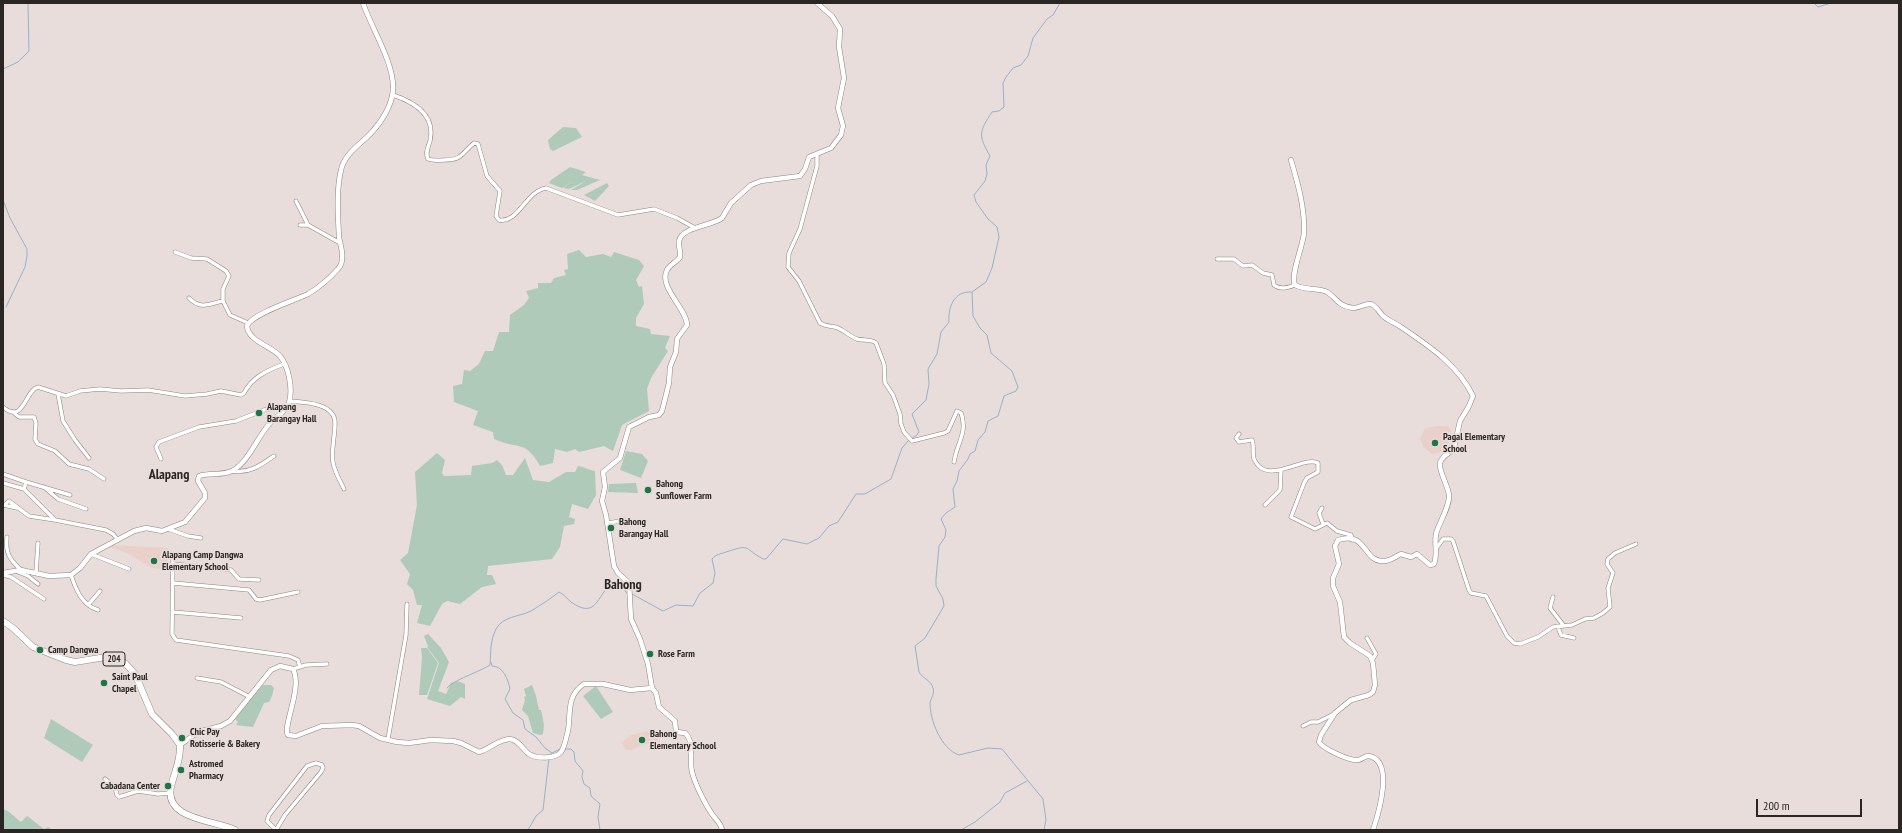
<!DOCTYPE html>
<html>
<head>
<meta charset="utf-8">
<style>
  body { margin:0 }
  #map { position:relative; width:1902px; height:833px; overflow:hidden; background:#e8ddda; font-family:"PT Sans Narrow",sans-serif }
  canvas { display:block }
  .frame { position:absolute; inset:0; border:4px solid #2a2624; pointer-events:none }
  .scale { position:absolute; left:1756px; top:799px; width:106px; height:18px; box-sizing:border-box; border:2px solid #2a2624; border-top:0; padding-left:5px; font-size:12px; line-height:14px; white-space:nowrap; color:#2a2624; -webkit-text-stroke:3px #e8ddda; paint-order:stroke }
</style>
</head>
<body>
<div id="map">
<canvas width="1902" height="833"></canvas>
<div class="frame"></div>
<div class="scale">200 m</div>
</div>
<script>
const ctx = document.querySelector('canvas').getContext('2d');
ctx.lineJoin = 'round';
function fill(path, color) { ctx.fillStyle = color; ctx.fill(path, 'evenodd'); }
function stroke(path, color, width, dash) { ctx.strokeStyle = color; ctx.lineWidth = width; ctx.lineCap = dash ? 'butt' : 'round'; ctx.setLineDash(dash || []); ctx.stroke(path); }
function write(font, color, halo, rows, align = 'center') {
  ctx.font = font + ' "PT Sans Narrow",sans-serif'; ctx.lineWidth = 3.5; ctx.setLineDash([]); ctx.textBaseline = 'middle'; ctx.strokeStyle = halo; ctx.fillStyle = color; for (const [text, x, y, turn = 0] of rows) {
    ctx.save(); ctx.translate(x, y); ctx.rotate((+turn || 0) * Math.PI / 180); ctx.textAlign = isNaN(turn) ? turn : align; if (halo) ctx.strokeText(text, 0, 0); ctx.fillText(text, 0, 0); ctx.restore();
  }
}
fill(new Path2D(`
  M 1439,426 L 1448,426 L 1451,430 L 1447,448 L 1443,452 L 1433,454 L 1424,448 L 1420,439 L 1425,428 Z
  M 112,545 L 168,548 L 168,570 L 152,568 L 127,553 L 109,547 Z
  M 655,729 L 660,742 L 657,743 L 646,744 L 631,750 L 626,750 L 621,743 L 631,735 Z`), '#e9d0ca');
fill(new Path2D(`
  M 563,127 L 576,128 L 582,137 L 553,151 L 550,149 L 548,140 Z
  M 570,167 L 586,172 L 582,175 L 600,180 L 577,190 L 571,190 L 586,181 L 569,189 L 563,188 L 573,181 L 562,188 L 549,183 L 551,180 Z
  M 607,183 L 609,186 L 595,201 L 584,195 Z
  M 579,250 L 586,257 L 603,254 L 611,257 L 614,252 L 639,260 L 644,266 L 636,280 L 639,287 L 642,286 L 644,304 L 636,318 L 636,326 L 650,329 L 651,334 L 670,336 L 665,348 L 668,351 L 651,378 L 647,389 L 649,411 L 622,425 L 613,451 L 604,446 L 579,452 L 575,449 L 567,452 L 555,449 L 553,463 L 540,466 C 525,439 518,450 494,439 L 493,432 L 473,425 L 478,411 L 454,402 L 453,386 L 462,384 L 464,370 L 470,371 L 479,364 L 485,351 L 493,351 L 499,332 L 509,332 L 510,315 L 524,305 L 529,298 L 526,291 L 538,288 L 538,283 L 551,283 L 554,278 L 566,275 L 564,270 L 568,269 L 567,254 Z
  M 626,451 L 642,454 L 648,461 L 641,478 L 620,470 Z
  M 437,453 L 445,460 L 442,473 L 444,476 L 471,475 L 472,466 L 492,463 L 497,460 L 502,465 L 506,475 L 513,475 L 525,458 L 533,480 L 549,482 L 566,472 L 575,472 L 578,466 C 585,467 588,470 595,471 L 596,495 L 588,509 L 572,504 L 569,517 L 575,519 L 574,524 L 564,526 L 560,547 L 552,559 L 488,566 L 487,575 L 492,575 L 496,584 L 482,587 L 460,604 L 447,601 L 442,604 L 430,626 L 417,623 L 422,605 L 417,605 L 413,590 L 407,584 L 410,574 L 400,560 L 408,553 L 417,505 L 415,472 Z
  M 636,483 L 638,493 L 608,492 L 609,484 Z
  M 428,634 L 441,648 L 449,662 L 438,691 L 446,694 L 451,683 L 457,681 L 465,684 L 465,699 L 461,697 L 450,706 L 427,699 L 439,663 L 427,647 L 428,646 L 424,636 Z
  M 421,648 L 427,648 L 438,663 L 427,695 L 419,695 L 422,657 Z
  M 263,685 L 271,685 L 274,688 L 272,696 L 269,702 L 264,703 L 253,727 L 236,725 L 238,722 L 235,719 L 244,705 Z
  M 532,685 L 536,696 L 539,710 L 541,710 L 544,725 L 543,734 L 541,735 L 533,733 L 528,716 L 522,710 L 525,700 L 524,697 L 526,696 L 524,689 Z
  M 596,686 L 613,712 L 601,719 L 583,696 Z
  M 51,719 L 93,745 L 82,762 L 44,738 Z
  M 3,809 C 11,812 14,817 21,822 L 27,816 L 44,829 L 48,827 L 53,830 L 3,830 Z`), '#afcab8');
stroke(new Path2D(`
  M 1814,3 L 1818,7 L 1831,3
  M 3,69 L 18,62 L 29,51 L 28,3
  M 3,200 L 10,218 L 27,249 L 27,256 L 25,267 L 6,307
  M 912,438 L 916,436 L 919,432 L 912,414 L 926,400 L 929,384 L 928,369 L 937,354 L 941,332 L 949,322 C 948,307 954,291 971,292
  M 632,594 L 663,611 L 676,605 L 693,606 L 700,593 L 713,583 L 715,573 L 712,559 C 716,554 721,554 726,552 C 751,544 742,547 763,559 L 766,559 L 783,539 L 807,544 L 819,538 L 829,526 L 838,522 L 856,494 L 865,494 L 891,479 L 902,448 L 909,440
  M 491,662 L 492,666 C 503,666 508,679 510,689 L 505,699 L 513,713 L 523,720 L 525,729 L 536,737 L 545,748 L 552,753 L 551,755
  M 447,688 C 453,680 479,672 490,665 C 491,651 490,641 496,629 C 503,616 519,617 531,611 C 541,605 550,599 559,592 C 564,594 567,599 571,602 C 594,618 596,601 609,585 L 620,586 L 627,593
  M 565,749 L 571,749 L 574,752 L 575,761 L 583,771 L 582,777 L 584,784 L 590,788 L 591,796 L 600,804 L 598,817 L 600,830
  M 552,753 L 560,749
  M 528,830 L 536,816 L 543,810 L 549,758
  M 961,830 L 975,822 L 1000,802 L 1005,793 L 1027,781
  M 1044,830 L 1046,820 L 1043,799 L 1002,749 L 988,748 L 959,755 C 941,749 930,720 930,703 C 931,698 935,693 933,688 C 931,680 923,679 919,672 L 915,646 L 925,638 L 944,606 L 943,599 L 936,586 L 936,579 L 939,546 L 945,537 L 946,530 L 941,519 L 946,513 L 955,507 L 953,489 L 957,481 L 959,471 L 968,459 L 970,454 L 975,451 L 978,440 L 985,432 L 988,421 L 998,416 L 1004,396 L 1016,391 L 1018,387 L 1012,371 L 991,353 L 987,335 L 980,328 L 973,316 L 972,292 L 986,282 L 992,268 L 999,237 L 997,227 L 988,219 L 976,202 L 974,195 L 985,181 L 987,174 L 986,165 L 990,156 C 978,135 979,132 992,112 L 999,111 L 1004,107 L 1003,83 L 1006,77 L 1013,68 L 1021,65 L 1028,56 L 1033,38 L 1047,19 L 1053,15 L 1060,3`), '#95b1cc', 1);
const street = new Path2D(`
  M 393,95 C 414,102 436,115 430,141 C 428,147 425,153 428,159 C 433,161 438,160 444,160 C 462,160 461,154 474,143 L 478,144 L 487,176 L 500,191 L 496,216 L 499,220 C 519,223 525,192 546,188 L 618,215 L 654,209 L 677,218 L 695,228
  M 817,155 L 817,166 L 800,229 L 789,253 L 788,267 L 799,281 L 820,323 C 825,326 829,326 835,327 C 843,329 849,336 857,339 C 864,341 870,339 876,343 L 884,364 L 885,383 L 893,395 L 900,414 L 901,424 L 904,432 L 912,441 L 944,433 L 948,431 L 957,411 L 961,413 C 968,433 957,442 954,462
  M 296,201 L 308,225
  M 300,225 L 308,225 L 340,243
  M 175,252 L 191,258 L 207,259 L 226,271 L 229,276 L 223,289 L 223,301 L 230,315 L 248,323
  M 1217,259 L 1234,259 L 1243,266 L 1252,265 L 1263,273 L 1272,275 L 1274,285 C 1280,290 1288,288 1295,285
  M 189,298 C 201,310 208,304 223,301
  M 58,394 L 63,421 L 75,440 L 89,458
  M 290,401 C 304,402 335,403 335,423 C 335,437 331,449 333,463 C 335,472 340,481 344,489
  M 3,407 C 24,425 25,390 38,387 L 66,396 L 80,391 L 100,389 L 121,391 L 148,390 L 185,396 L 207,394 L 221,391 L 241,395 L 244,393 C 252,377 268,370 284,364
  M 13,412 L 19,417 L 34,417 L 36,423 L 35,439 L 38,444 L 55,451 L 69,464 L 89,469 L 104,479
  M 1239,434 L 1236,438 L 1239,442 L 1252,440 C 1255,447 1251,455 1255,461 C 1268,486 1304,455 1318,463 L 1318,472 L 1307,478 L 1304,483 L 1291,517 L 1315,529 L 1327,523 L 1337,531 L 1351,535 L 1352,540
  M 161,459 L 156,447 L 159,442 L 199,427 L 236,421 L 264,410 L 288,406
  M 233,471 C 249,474 261,465 274,456
  M 3,474 L 26,482
  M 3,483 L 24,489
  M 44,487 L 58,499 L 86,509
  M 70,495 L 26,482 L 24,489 L 55,520 L 106,530 L 113,534 L 118,540
  M 4,505 L 17,508
  M 1265,505 L 1280,490 L 1281,470
  M 3,506 L 9,501 L 29,516 L 55,520
  M 1322,508 L 1319,513 L 1323,524
  M 607,523 L 629,520
  M 168,529 L 188,536 L 201,538
  M 7,537 C 5,553 10,560 21,570
  M 1436,549 L 1443,539 L 1451,539 L 1453,541 L 1469,590 L 1471,593 L 1486,596 L 1507,636 L 1514,643 L 1520,644 L 1538,637 L 1553,627 L 1572,625 L 1585,619 L 1594,618 L 1603,613 L 1610,607 L 1608,588 L 1613,573 L 1607,564 L 1608,559 L 1615,553 L 1636,544
  M 91,554 L 129,569
  M 189,554 L 176,555 L 173,557 L 172,634 L 176,640 L 289,656 L 298,660 L 300,667
  M 173,564 L 226,569 L 231,570 L 239,579 L 259,580
  M 16,571 L 28,576 L 38,584
  M 36,573 L 38,543
  M 3,575 L 11,577 L 44,599
  M 71,575 C 76,590 82,605 98,610
  M 173,583 L 249,590 L 256,599 L 260,600 L 298,592
  M 1553,597 L 1550,608 L 1564,626
  M 88,605 L 100,591
  M 173,612 L 241,618
  M 1558,627 L 1561,635 L 1574,638
  M 1367,638 L 1376,654 L 1372,660
  M 293,669 L 306,665 L 327,664
  M 197,678 L 221,682 L 250,697
  M 1303,726 L 1311,722 L 1318,722 L 1334,714
  M 388,739 L 406,635 L 407,604
  M 105,779 L 115,787 L 117,795 L 119,797 L 138,791 L 158,794 L 170,793
  M 276,830 L 285,815 L 321,772 L 323,768 L 322,765 L 316,763 L 307,766 L 269,815 L 267,821 L 276,830`);
const secondary = new Path2D(`
  M 1291,160 C 1298,184 1305,208 1304,233 C 1303,246 1290,275 1295,285 C 1305,291 1318,287 1327,292 C 1337,298 1337,306 1353,308 C 1359,308 1364,304 1370,304 C 1375,304 1380,313 1383,316 C 1389,321 1395,323 1401,327 C 1429,346 1458,365 1473,396 L 1469,406 L 1460,421 L 1454,448 C 1450,454 1442,455 1440,463 C 1438,469 1448,486 1449,495 C 1450,507 1439,522 1436,534 C 1434,544 1438,554 1434,564 L 1430,565 L 1417,554 L 1411,557 L 1401,554 C 1396,556 1391,561 1384,561 C 1363,563 1367,530 1338,540 L 1335,546 L 1339,564 L 1333,578 L 1333,586 L 1340,602 L 1344,637 L 1350,643 L 1370,656 L 1373,663 L 1375,685 L 1373,692 L 1369,695 L 1351,700 L 1335,713 L 1321,735 L 1319,742 C 1323,749 1350,761 1358,760 C 1362,760 1365,755 1369,756 C 1395,761 1378,815 1373,830
  M 3,573 L 21,570 L 49,576 L 71,575 L 80,568 L 91,554 L 134,531 L 146,528 L 162,531 L 185,522 L 205,498 L 205,493 L 198,481 L 199,476 C 210,472 222,476 232,471 C 248,463 258,436 270,423 C 276,416 286,412 289,403 C 293,390 289,367 280,356 C 271,346 248,341 247,326 C 251,314 296,300 308,294 C 318,288 330,278 338,269 C 341,266 342,262 342,258 C 343,251 340,244 339,237 C 338,216 336,191 341,170 C 344,156 356,147 366,138 C 379,126 393,106 393,88 C 394,63 371,27 363,3
  M 652,688 L 648,664 L 640,639 L 631,619 L 629,583 L 618,573 L 614,566 L 606,515 L 602,501 L 605,487 L 603,472 L 620,458 L 629,427 L 649,417 L 659,415 L 662,411 L 669,383 L 670,367 L 676,352 L 677,339 L 687,325 C 687,309 658,287 667,270 C 670,264 677,262 680,257 C 681,251 678,246 679,241 C 681,227 712,226 722,218 L 731,203 L 751,185 L 761,181 L 800,176 L 805,169 L 809,157 L 831,148 L 841,135 L 843,126 L 838,108 L 844,78 L 839,47 L 840,29 L 832,16 L 817,3
  M 652,688 L 656,693 L 659,707 L 675,721 L 676,732 L 685,733 C 695,742 689,760 692,772 C 695,784 705,804 712,814 C 716,820 721,823 722,830
  M 180,745 L 198,732 L 221,726 L 230,721 L 271,670 L 280,666 L 293,669 C 303,688 282,727 288,735 L 296,736 L 322,726 L 352,725 L 359,726 L 380,738 L 397,742 L 409,743 L 431,740 L 453,741 L 461,743 L 479,752 C 490,749 499,739 510,739 C 519,740 523,750 529,754 C 537,759 555,759 561,752 C 565,747 566,737 568,731 C 571,713 566,696 584,684 L 603,684 L 630,690 L 652,688`);
const highway = new Path2D(`
  M 3,621 L 13,628 L 33,647 L 66,660 L 75,662 L 106,657 L 125,663 L 135,674 L 152,714 L 172,734 L 180,745 C 181,760 174,773 171,787 C 164,820 215,820 235,830`);
stroke(street, '#8e8582', 4.5);
stroke(secondary, '#8e8582', 5.5);
stroke(highway, '#8e8582', 7);
stroke(street, '#fff', 3.5);
stroke(secondary, '#fff', 4.5);
stroke(highway, '#fff', 6);
for (const [x, y, r, color] of [
  [259,413,4,"#1e7548"],
  [1435,443,4,"#1e7548"],
  [648,490,4,"#1e7548"],
  [611,528,4,"#1e7548"],
  [154,561,4,"#1e7548"],
  [40,650,4,"#1e7548"],
  [650,654,4,"#1e7548"],
  [104,683,4,"#1e7548"],
  [182,738,4,"#1e7548"],
  [642,740,4,"#1e7548"],
  [181,770,4,"#1e7548"],
  [168,786,4,"#1e7548"]
]) { const dot = new Path2D(); dot.arc(x, y, r, 0, 2 * Math.PI); ctx.fillStyle = color; ctx.fill(dot); stroke(dot, '#e8ddda', 1.5); }
for (const [x, y, w] of [
  [114,659,22]
]) { const box = new Path2D(); box.roundRect(x - w / 2, y - 7, w, 14, 3); ctx.fillStyle = '#e8ddda'; ctx.fill(box); stroke(box, '#2a2624', 1); }
write('bold 9px', '#2a2624', null, [
  ["204",114,659]
]);
write('bold 10px', '#2a2624', '#e8ddda', [
  ["Alapang",267,407],
  ["Barangay Hall",267,419],
  ["Pagal Elementary",1443,437],
  ["School",1443,449],
  ["Bahong",656,484],
  ["Sunflower Farm",656,496],
  ["Bahong",619,522],
  ["Barangay Hall",619,534],
  ["Alapang Camp Dangwa",162,555],
  ["Elementary School",162,567],
  ["Camp Dangwa",48,650],
  ["Rose Farm",658,654],
  ["Saint Paul",112,677],
  ["Chapel",112,689],
  ["Chic Pay",190,732],
  ["Rotisserie & Bakery",190,744],
  ["Bahong",650,734],
  ["Elementary School",650,746],
  ["Astromed",189,764],
  ["Pharmacy",189,776],
  ["Cabadana Center",160,786,"right"]
], 'left');
write('bold 14px', '#2a2624', '#e8ddda', [
  ["Alapang",169,475],
  ["Bahong",623,585]
]);
</script>
</body>
</html>
